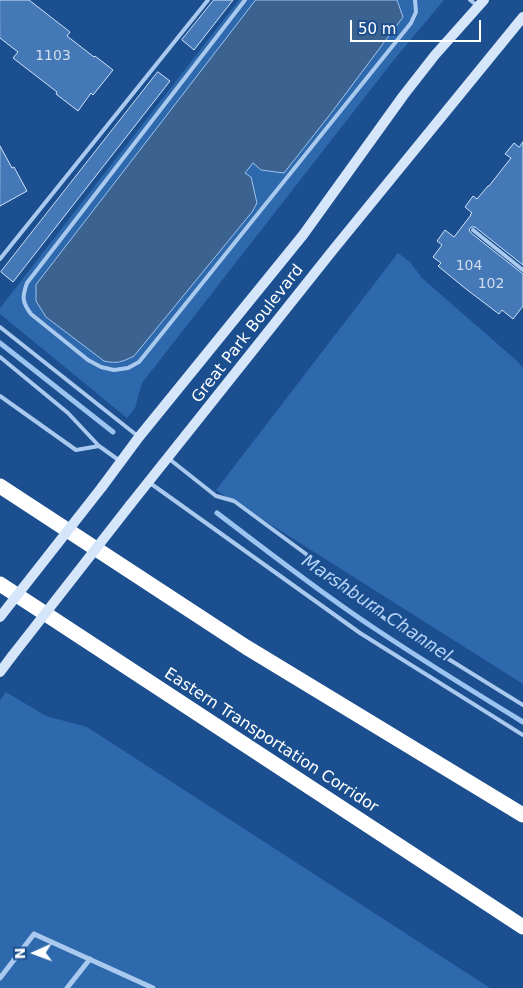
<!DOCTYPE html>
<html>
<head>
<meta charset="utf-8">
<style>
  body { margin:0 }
  #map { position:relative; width:523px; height:988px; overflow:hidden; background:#1b4f8f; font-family:"DejaVu Sans",sans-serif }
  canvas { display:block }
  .north { position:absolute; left:10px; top:928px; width:50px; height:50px; -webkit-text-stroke:4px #1b4f8f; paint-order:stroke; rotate:268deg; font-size:14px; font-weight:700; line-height:20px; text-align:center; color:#fff }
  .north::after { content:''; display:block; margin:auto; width:18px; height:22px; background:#fff; clip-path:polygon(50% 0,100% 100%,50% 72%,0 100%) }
  .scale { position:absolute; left:350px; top:20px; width:131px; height:22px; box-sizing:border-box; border:2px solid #fff; border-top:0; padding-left:6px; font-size:15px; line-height:18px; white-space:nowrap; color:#fff; -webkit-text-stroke:4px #1b4f8f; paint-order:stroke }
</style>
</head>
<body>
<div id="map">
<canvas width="523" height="988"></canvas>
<div class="north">N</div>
<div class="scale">50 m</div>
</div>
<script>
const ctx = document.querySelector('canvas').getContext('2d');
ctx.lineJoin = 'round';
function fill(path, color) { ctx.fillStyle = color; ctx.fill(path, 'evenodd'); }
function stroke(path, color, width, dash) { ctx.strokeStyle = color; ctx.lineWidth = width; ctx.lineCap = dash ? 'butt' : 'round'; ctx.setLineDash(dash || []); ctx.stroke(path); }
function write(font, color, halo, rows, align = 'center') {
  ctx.font = font + ' "DejaVu Sans",sans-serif'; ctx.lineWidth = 4; ctx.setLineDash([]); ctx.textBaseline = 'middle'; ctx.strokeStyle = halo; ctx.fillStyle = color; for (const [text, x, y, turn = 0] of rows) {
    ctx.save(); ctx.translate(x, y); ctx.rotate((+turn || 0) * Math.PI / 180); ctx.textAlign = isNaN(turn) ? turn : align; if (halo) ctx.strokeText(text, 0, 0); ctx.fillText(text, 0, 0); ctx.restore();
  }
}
fill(new Path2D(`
  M 239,0 L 444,0 L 393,61 L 142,383 L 135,408 L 127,418 L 0,314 L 0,308 Z
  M 398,253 L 410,262 L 422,278 L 517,361 L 523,368 L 523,684 L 216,490 Z
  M 6,692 L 46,716 L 87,727 L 490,988 L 0,988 L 0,700 Z`), '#2e69ad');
const water = new Path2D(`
  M 256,0 L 397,0 L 403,17 L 332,112 L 284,173 L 261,170 L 253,163 L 245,173 L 251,177 L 257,203 L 252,212 L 134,356 C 122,362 117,364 104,361 L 46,317 L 36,301 L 36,285 Z`);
fill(water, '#3c6290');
stroke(water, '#9cc4f0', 1);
stroke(new Path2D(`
  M 0,343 L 113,432
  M 217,513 C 270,553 322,594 377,630 C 425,662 474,692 523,722`), '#9cc4f0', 5);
const building = new Path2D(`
  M 0,0 L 29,0 L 70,32 L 67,36 L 94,57 L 95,56 L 113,70 L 93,95 L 91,93 L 78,111 L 56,94 L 57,92 L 13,58 L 18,52 L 0,38 Z
  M 214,0 L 233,0 L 194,50 L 182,40 Z
  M 158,72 L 170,81 L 13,282 L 1,272 Z
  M 523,142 L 523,265 L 475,227 L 471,227 L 469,230 L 471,233 L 523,274 L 523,306 L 513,319 L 502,310 L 499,314 L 466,289 L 438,266 L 441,263 L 433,257 L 442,245 L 437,241 L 445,230 L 454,237 L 471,215 L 470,215 L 472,213 L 465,207 L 473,196 L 477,199 L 488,186 L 489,186 L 511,158 L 505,154 L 514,143 L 519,147 Z
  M 0,146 L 12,168 L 14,167 L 27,191 L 0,206 Z`);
fill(building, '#4478b7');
stroke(building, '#cfe3fa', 1);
stroke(new Path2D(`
  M 245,0 L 27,283 C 22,297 22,302 31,314 L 88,360 L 101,367 L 114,370 L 128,368 L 139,362 L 411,23 L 416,12 L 415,0
  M 470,0 L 478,6
  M 473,230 L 523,270
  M 0,259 L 208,0
  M 0,327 L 139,437
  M 0,357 L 68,413 L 99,446
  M 0,396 L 76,450 L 99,446 L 120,461
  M 168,458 L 216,496 L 234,501 L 306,554 L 316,569 L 395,626 L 523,705
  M 150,483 L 360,633 L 523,735`), '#a9c9ee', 4);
stroke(new Path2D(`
  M 0,978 L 34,934 L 153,988
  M 67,988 L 90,959`), '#a9c9ee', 5);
stroke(new Path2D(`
  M 102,487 L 139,437 L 303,235 L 403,96 L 435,55 L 484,0
  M 130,505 L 333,250 L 523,17
  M 0,672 L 12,656`), '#d6e6fa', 10);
stroke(new Path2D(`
  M 0,486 L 246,647 L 523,815
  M 0,584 L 523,927`), '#fff', 15);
stroke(new Path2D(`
  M 0,617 L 102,487
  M 12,656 L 130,505`), '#d6e6fa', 10);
write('14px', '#d0dded', null, [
  ["1103",53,56],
  ["104",469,266],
  ["102",491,284]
]);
write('16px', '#fff', '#1b4f8f', [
  ["Great Park Boulevard",248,334,-52],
  ["Eastern Transportation Corridor",271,741,33]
]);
write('italic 18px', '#b5d3f5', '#1b4f8f', [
  ["Marshburn Channel",376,609,34]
]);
</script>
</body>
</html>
